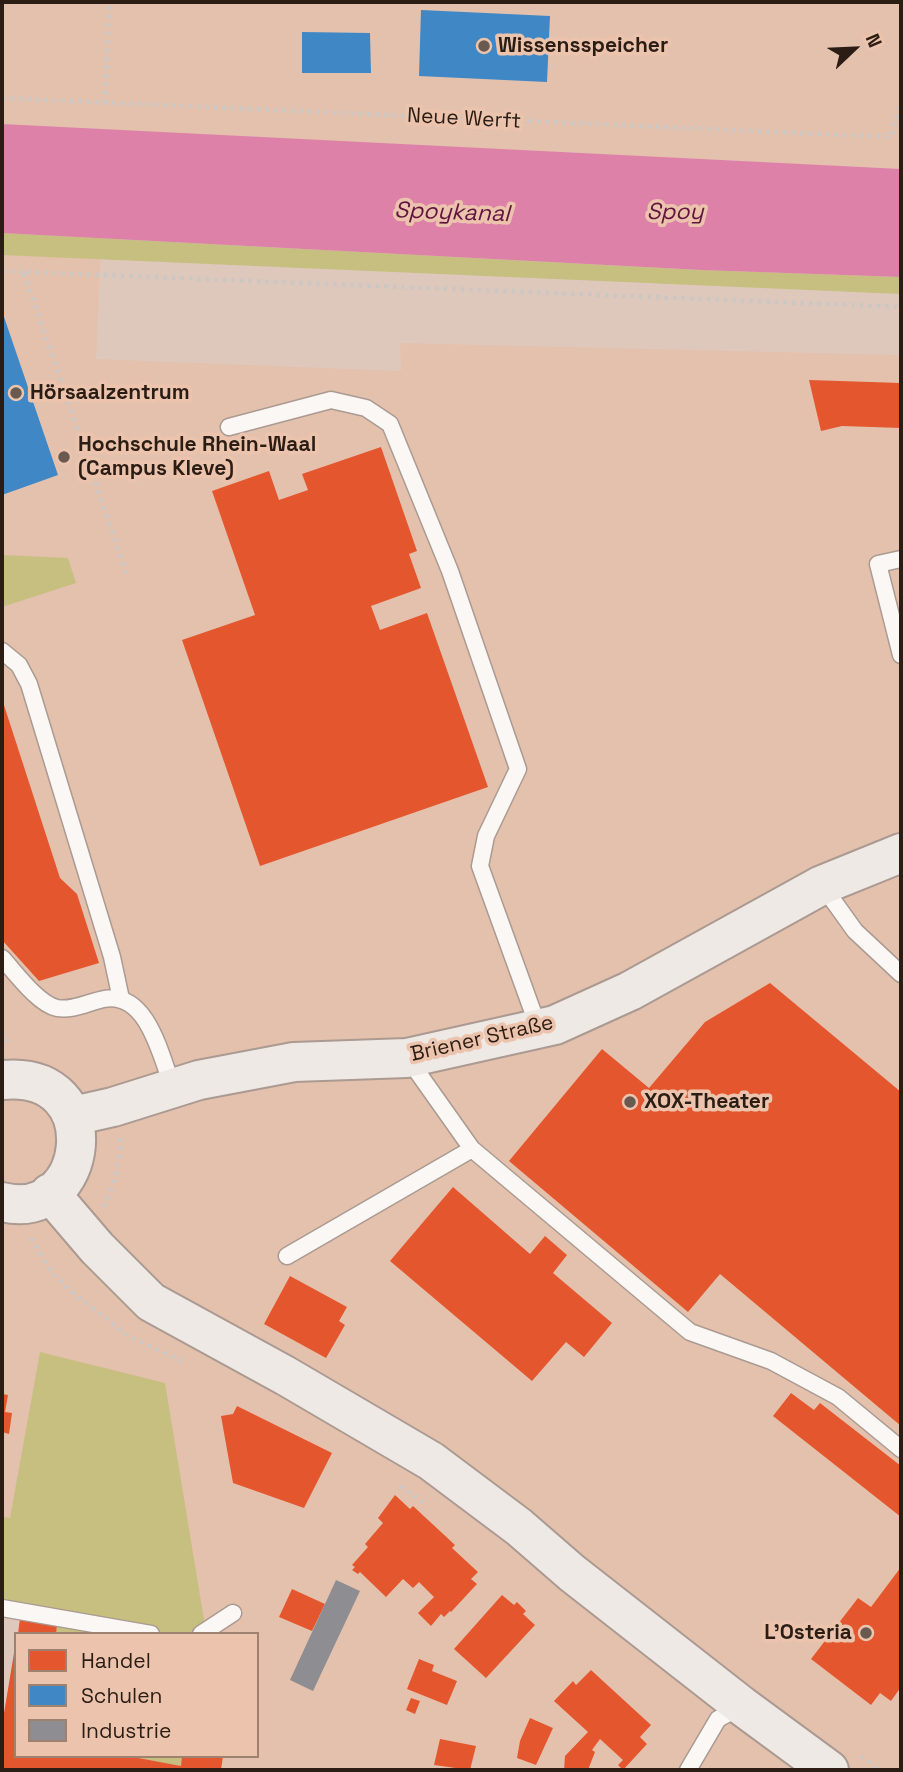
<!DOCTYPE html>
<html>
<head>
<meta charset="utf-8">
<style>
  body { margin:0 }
  #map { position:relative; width:903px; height:1772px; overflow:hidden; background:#dec8bc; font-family:"Space Grotesk",sans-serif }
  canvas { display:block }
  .frame { position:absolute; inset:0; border:4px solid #2b1d14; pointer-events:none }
  .legend { position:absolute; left:14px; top:1632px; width:245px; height:126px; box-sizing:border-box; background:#ecc4ae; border:2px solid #9f8170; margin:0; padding:9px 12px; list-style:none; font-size:21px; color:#2b1d14 }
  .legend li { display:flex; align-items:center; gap:14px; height:35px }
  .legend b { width:35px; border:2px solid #9f8170 }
  .north { position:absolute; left:819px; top:14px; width:70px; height:70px; -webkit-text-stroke:5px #ecc4ae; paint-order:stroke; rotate:67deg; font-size:19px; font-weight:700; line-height:28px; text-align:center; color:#2b1d14 }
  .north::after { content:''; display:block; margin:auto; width:24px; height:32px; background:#2b1d14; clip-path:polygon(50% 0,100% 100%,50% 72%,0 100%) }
</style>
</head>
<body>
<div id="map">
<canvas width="903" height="1772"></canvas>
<div class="frame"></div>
<ul class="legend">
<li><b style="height:19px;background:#e4572e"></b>Handel</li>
<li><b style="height:19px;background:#3f88c5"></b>Schulen</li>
<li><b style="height:19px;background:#8d8d92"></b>Industrie</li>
</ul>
<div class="north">N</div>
</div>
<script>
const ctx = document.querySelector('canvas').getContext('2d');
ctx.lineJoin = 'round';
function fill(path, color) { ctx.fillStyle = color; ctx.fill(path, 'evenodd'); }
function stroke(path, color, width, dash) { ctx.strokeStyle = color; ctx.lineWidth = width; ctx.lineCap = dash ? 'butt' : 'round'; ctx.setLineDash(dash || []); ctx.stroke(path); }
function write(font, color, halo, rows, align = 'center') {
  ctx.font = font + ' "Space Grotesk",sans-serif'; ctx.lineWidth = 7; ctx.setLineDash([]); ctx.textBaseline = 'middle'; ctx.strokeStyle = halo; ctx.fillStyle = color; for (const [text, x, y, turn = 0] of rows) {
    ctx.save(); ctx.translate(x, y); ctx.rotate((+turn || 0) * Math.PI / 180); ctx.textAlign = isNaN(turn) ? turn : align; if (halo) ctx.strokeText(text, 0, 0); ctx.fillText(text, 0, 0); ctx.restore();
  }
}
fill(new Path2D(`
  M 2,2 L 901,2 L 901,169 L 106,130 L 96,359 L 401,371 L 400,343 L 901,355 L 901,1770 L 2,1770 L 2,1725 L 16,1645 L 16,1756 L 257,1756 L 257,1634 L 18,1634 L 20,1618 L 2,1615 Z`), '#e4c1ad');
fill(new Path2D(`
  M 2,233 L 701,270 L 901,277 L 901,294 L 2,255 Z
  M 2,555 L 68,558 L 76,583 L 2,607 Z
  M 40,1352 L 165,1383 L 204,1620 L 203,1634 L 56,1634 L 57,1625 L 2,1615 L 2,1517 L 10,1518 Z
  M 128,1756 L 182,1756 L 181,1766 Z`), '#c6bf7f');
fill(new Path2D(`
  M 2,124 L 901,169 L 901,277 L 701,270 L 2,233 Z`), '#dd81a8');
fill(new Path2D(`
  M 809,380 L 901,383 L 901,428 L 842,426 L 821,431 Z
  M 381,447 L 417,551 L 409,554 L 421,588 L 371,606 L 380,630 L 427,613 L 488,787 L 260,866 L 182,640 L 255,615 L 212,491 L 269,471 L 279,500 L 308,490 L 302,474 Z
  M 2,699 L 60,878 L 77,894 L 99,963 L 39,981 L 2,940 Z
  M 770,983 L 901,1092 L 901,1426 L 720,1274 L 688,1312 L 509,1161 L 602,1049 L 649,1088 L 705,1022 Z
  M 453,1187 L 530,1254 L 545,1236 L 567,1255 L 553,1273 L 612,1323 L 584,1357 L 566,1342 L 532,1381 L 390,1261 Z
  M 290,1276 L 347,1307 L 339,1321 L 345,1325 L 326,1358 L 264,1324 Z
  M 791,1393 L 814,1410 L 820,1403 L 901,1466 L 901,1517 L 773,1416 Z
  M 2,1394 L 8,1395 L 5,1412 L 12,1413 L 9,1434 L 2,1432 Z
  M 237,1406 L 332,1453 L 304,1508 L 233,1483 L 221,1416 L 233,1414 Z
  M 395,1495 L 410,1509 L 413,1506 L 455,1545 L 452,1548 L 478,1572 L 471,1579 L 477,1584 L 451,1612 L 450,1611 L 444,1617 L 441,1614 L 431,1626 L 418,1613 L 434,1597 L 419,1582 L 413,1588 L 403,1579 L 386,1597 L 360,1572 L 358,1574 L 352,1570 L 355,1567 L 352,1565 L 368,1547 L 365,1544 L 383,1523 L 378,1518 Z
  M 901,1567 L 901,1687 L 891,1701 L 880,1693 L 871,1705 L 811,1659 L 858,1598 L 871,1607 Z
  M 292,1589 L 325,1604 L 312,1631 L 279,1617 Z
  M 502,1595 L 514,1605 L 517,1602 L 526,1611 L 523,1614 L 535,1625 L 486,1678 L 454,1649 Z
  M 20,1618 L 57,1625 L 56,1634 L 18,1634 Z
  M 14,1653 L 16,1756 L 128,1756 L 181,1766 L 182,1756 L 223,1756 L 221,1770 L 2,1770 L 2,1725 Z
  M 419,1659 L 434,1665 L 432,1671 L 457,1681 L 447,1705 L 407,1689 Z
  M 591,1670 L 651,1725 L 640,1737 L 647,1744 L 623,1770 L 618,1765 L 623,1760 L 600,1739 L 592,1750 L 595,1752 L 588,1770 L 564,1770 L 565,1756 L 588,1732 L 554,1701 L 573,1681 L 576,1685 Z
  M 411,1698 L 420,1701 L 415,1714 L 406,1710 Z
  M 530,1718 L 553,1728 L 536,1765 L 517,1758 L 520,1741 Z
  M 440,1739 L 476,1746 L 470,1770 L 434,1765 Z`), '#e4572e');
fill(new Path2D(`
  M 421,10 L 550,16 L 547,82 L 419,76 Z
  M 302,32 L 370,33 L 371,73 L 302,73 Z
  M 2,311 L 58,475 L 2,495 Z`), '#3f88c5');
fill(new Path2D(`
  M 336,1580 L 360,1591 L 313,1691 L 290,1680 Z`), '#8d8d92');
const lane = new Path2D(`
  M 229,427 L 331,400 L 366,408 L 390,424 L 450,571 L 518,769 L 486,836 L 480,866 L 539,1029
  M 901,559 L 878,564 L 901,655
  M 2,651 L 19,665 L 29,684 L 112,957 L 121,999
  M 822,885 L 855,931 L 901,974
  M 2,958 C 15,972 38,1004 57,1008 C 72,1011 89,1002 104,999 C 148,991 161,1057 173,1088
  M 409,1060 L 472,1149 L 690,1332 L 771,1361 L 838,1397 L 901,1449
  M 287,1256 L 472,1149
  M 2,1608 L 151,1634
  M 201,1634 L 233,1613
  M 688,1770 L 718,1719 L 742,1706`);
const secondary = new Path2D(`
  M 2,1080 C 111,1069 90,1225 2,1202
  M 73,1116 L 113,1107 L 199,1080 L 294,1062 L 407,1058 L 555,1025 L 630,991 L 822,885 L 901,853
  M 50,1193 L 97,1248 L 151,1302 L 286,1376 L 431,1461 L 519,1527 L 572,1573 L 742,1706 L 829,1770`);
stroke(lane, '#ab9a91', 19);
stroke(secondary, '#ab9a91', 42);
stroke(new Path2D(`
  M 2,98 L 891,137 L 901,102
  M 105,103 L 109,2
  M 2,271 L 901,307
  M 24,273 L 127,575
  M 2,1032 L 11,1046
  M 104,1207 C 111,1190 124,1156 120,1138
  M 31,1238 L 51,1272 L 73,1293 L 130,1337 L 186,1363
  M 400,1486 L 428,1505
  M 861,1756 L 880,1770`), '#cdc7c4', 4.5, [3.5, 5]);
stroke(lane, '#faf7f5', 16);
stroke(secondary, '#efe9e6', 38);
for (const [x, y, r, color] of [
  [484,46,7,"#6a594f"],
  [16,393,7,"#6a594f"],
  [64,457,7,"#6a594f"],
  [630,1102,7,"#6a594f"],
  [866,1633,7,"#6a594f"]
]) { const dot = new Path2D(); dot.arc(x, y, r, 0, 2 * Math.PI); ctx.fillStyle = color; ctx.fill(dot); stroke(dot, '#ecc4ae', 2.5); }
write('bold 21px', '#2b1d14', '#ecc4ae', [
  ["Wissensspeicher",498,46],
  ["Hörsaalzentrum",30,393],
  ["Hochschule Rhein-Waal",78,445],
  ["(Campus Kleve)",78,469],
  ["XOX-Theater",644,1102],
  ["L'Osteria",852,1633,"right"]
], 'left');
write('21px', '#2b1d14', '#ecc4ae', [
  ["Neue Werft",464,119,3],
  ["Briener Straße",482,1039,-13]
]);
write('italic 23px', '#61143f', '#ecc4ae', [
  ["Spoykanal",452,213,2],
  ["Spoy",675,213]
]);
</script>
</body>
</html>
